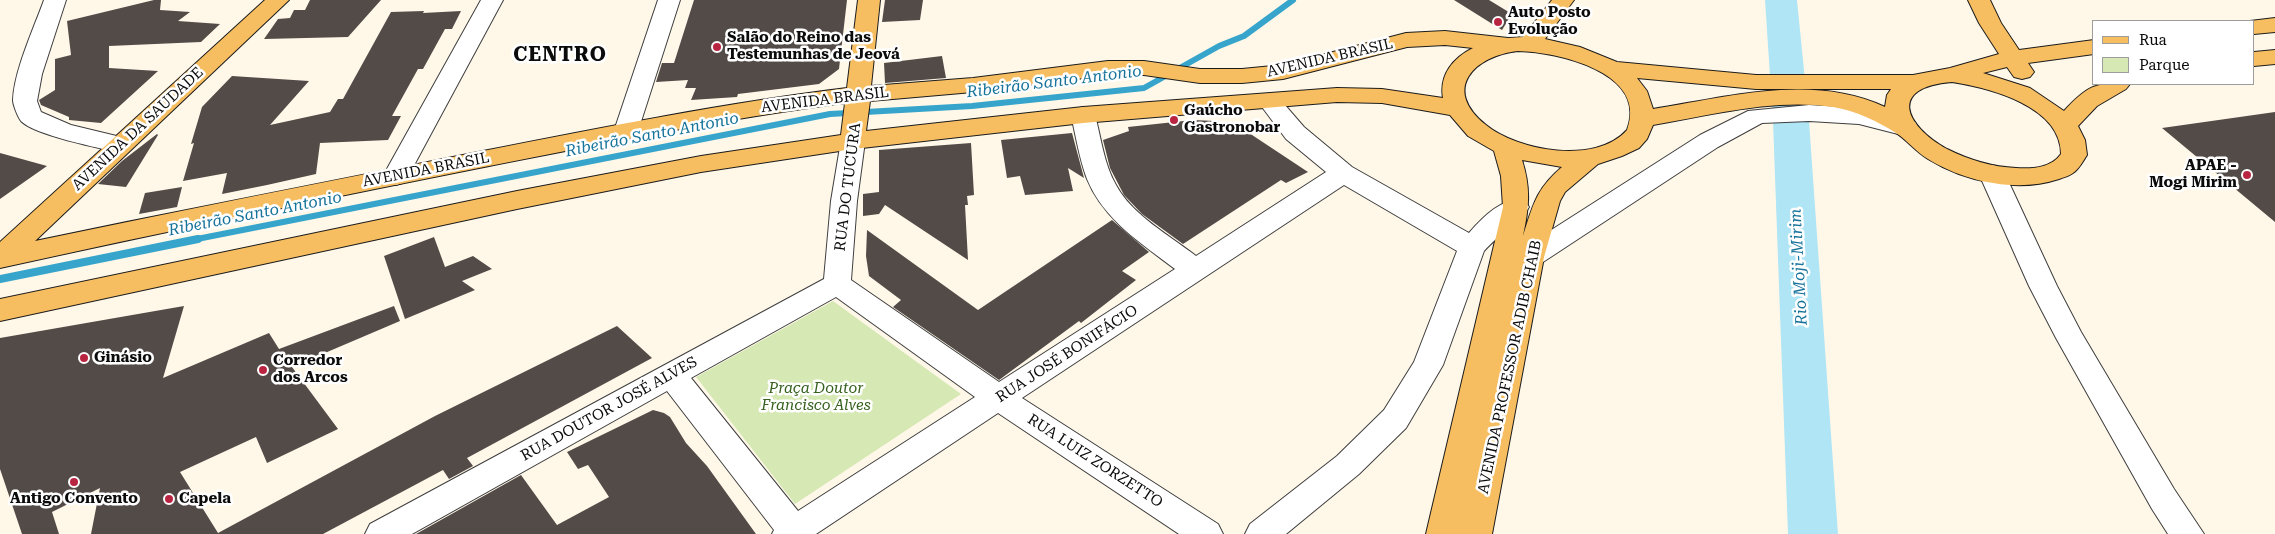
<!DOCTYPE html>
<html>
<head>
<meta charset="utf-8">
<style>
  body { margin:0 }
  #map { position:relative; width:2275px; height:534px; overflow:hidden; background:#fff8e9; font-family:"Roboto Serif",serif }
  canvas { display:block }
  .legend { position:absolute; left:2092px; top:20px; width:162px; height:65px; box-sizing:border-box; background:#fff; border:1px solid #9d9d9d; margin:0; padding:6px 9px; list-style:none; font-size:15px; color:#0b0b0b }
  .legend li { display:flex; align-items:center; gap:10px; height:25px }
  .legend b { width:25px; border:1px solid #9d9d9d }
</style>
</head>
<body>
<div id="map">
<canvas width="2275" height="534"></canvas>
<ul class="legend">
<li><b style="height:6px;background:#f7be61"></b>Rua</li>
<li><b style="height:14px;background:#d6e8b4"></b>Parque</li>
</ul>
</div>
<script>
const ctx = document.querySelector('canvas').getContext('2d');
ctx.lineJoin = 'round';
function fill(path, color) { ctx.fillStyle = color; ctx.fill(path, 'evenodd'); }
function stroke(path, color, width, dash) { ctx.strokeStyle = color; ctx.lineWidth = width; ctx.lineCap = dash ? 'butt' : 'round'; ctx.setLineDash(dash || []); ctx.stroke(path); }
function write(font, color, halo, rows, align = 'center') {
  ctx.font = font + ' "Roboto Serif",serif'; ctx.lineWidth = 5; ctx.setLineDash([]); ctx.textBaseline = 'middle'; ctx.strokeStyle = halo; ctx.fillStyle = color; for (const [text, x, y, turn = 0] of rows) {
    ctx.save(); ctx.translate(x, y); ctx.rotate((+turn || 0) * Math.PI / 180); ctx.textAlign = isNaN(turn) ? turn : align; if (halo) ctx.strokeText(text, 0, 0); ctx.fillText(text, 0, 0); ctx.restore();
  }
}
fill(new Path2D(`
  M 833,301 L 961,394 L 795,504 L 696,377 Z`), '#d6e8b4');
stroke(new Path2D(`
  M 192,240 L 830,114 L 972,106 L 1144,88 L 1219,46 L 1244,36 L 1293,0`), '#37a5cb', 6);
stroke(new Path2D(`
  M 0,279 L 198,239`), '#37a5cb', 8);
fill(new Path2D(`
  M 1765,0 L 1797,0 L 1809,121 L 1838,534 L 1788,534 L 1773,121 Z`), '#afe5f5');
fill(new Path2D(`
  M 154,0 L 161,0 L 160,10 L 190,12 L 178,21 L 220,24 L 201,42 L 109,46 L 109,68 L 158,71 L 101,123 L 69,120 L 69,117 L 41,105 L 39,100 L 55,90 L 55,59 L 71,55 L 67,21 Z
  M 310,0 L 381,0 L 348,37 L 264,39 L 278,19 L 290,18 L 294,10 L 305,10 Z
  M 694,0 L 847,0 L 839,69 L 819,84 L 738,94 L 737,97 L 691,100 L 696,88 L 685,88 L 688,80 L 656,82 L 662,63 L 674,63 Z
  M 885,0 L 923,0 L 920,20 L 882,22 Z
  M 1454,0 L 1489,0 L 1512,14 L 1502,30 Z
  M 424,11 L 423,13 L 461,11 L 452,29 L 445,29 L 423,69 L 418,69 L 392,116 L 401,116 L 388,140 L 320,143 L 316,174 L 267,185 L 222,194 L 227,173 L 183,181 L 194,143 L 191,144 L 202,107 L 232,76 L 309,81 L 270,125 L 330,112 L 338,99 L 343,99 L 391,12 Z
  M 942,56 L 946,78 L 885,83 L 884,63 Z
  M 2275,112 L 2275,222 L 2162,128 Z
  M 1193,120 L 1215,121 L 1243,129 L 1308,172 L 1286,183 L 1281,180 L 1183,244 L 1142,214 L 1124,195 L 1110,168 L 1103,140 L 1129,131 L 1128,127 Z
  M 1072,133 L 1084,178 L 1068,168 L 1073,191 L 1025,195 L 1020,176 L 1007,178 L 1001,140 Z
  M 157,134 L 158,135 L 126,187 L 98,184 L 122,161 Z
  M 971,143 L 974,195 L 967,196 L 968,205 L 965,205 L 968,260 L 885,205 L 879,214 L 863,216 L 863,194 L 879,192 L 879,150 Z
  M 0,153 L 47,166 L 0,199 Z
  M 182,187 L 177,207 L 139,214 L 145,193 Z
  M 1112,220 L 1149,252 L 1122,271 L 1136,280 L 1081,323 L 1079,321 L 999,380 L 893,307 L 901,300 L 869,276 L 866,256 L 867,230 L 978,310 Z
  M 434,237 L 445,267 L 473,256 L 492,269 L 462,281 L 475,290 L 405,319 L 384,256 Z
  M 184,306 L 163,378 L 269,333 L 279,349 L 394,306 L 400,321 L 292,367 L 338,429 L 267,463 L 256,437 L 180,472 L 218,533 L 435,416 L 617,326 L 652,358 L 467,458 L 473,466 L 449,479 L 443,470 L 323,534 L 91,534 L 100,488 L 52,512 L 59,534 L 22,534 L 0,469 L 0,338 Z
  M 653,410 L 664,413 L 670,417 L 686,443 L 707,466 L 756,534 L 416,534 L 521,475 L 557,525 L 609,497 L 588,465 L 578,469 L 567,452 Z`), '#534b48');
const minor = new Path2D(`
  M 44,0 L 66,0 L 42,74 L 37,101 L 41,112 L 71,125 L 129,139 L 132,145 L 129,151 L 120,153 C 100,148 34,135 21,121 C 18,117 13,105 13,100 C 14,71 34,28 44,0 Z
  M 481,0 L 503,0 L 405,182 L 396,185 L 387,182 L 383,176 Z
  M 658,0 L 680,0 L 638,131 L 635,137 L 626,139 L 617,137 L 614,131 Z
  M 1270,94 L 1278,97 L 1304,127 L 1352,167 L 1469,233 C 1482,218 1504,195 1525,201 L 1529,207 C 1521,221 1497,236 1484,251 L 1443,365 L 1406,428 L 1359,474 L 1286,534 L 1245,534 L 1250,524 L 1337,456 L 1384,410 L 1414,362 L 1457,251 L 1344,185 L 1022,398 L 1218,524 L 1223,534 L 1179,534 L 998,413 L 816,534 L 772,534 L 774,530 L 667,391 L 412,534 L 365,534 L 370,524 L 824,279 L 831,201 L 841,141 L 844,135 L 853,133 L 862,135 L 865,141 L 857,201 L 851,280 L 999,382 L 1175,269 C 1142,244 1103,219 1087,179 C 1079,158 1076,136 1071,115 L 1074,110 L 1083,107 L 1092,110 L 1095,115 C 1101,138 1104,164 1116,185 C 1132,215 1169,235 1196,256 L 1326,172 L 1286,139 L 1262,107 L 1258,102 L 1262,97 ZM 836,297 L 975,397 L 798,511 L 691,378 Z
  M 1809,105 L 1859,108 L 1915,122 L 1918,128 L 1915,134 L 1906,136 L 1859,124 L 1809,121 L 1762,123 L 1718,147 L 1540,264 L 1530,267 L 1520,264 L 1516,257 L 1520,250 L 1700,135 L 1748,111 Z
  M 1992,165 L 2001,168 L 2005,174 L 2057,286 L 2081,332 L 2174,489 L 2204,534 L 2168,534 L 2152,509 L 2056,338 L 2029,286 L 1979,174 L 1983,168 Z`);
const major = new Path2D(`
  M 265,0 L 289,0 L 35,241 C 184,210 333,180 483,151 C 604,127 725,103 847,88 L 858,0 L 880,0 L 871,86 L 973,78 L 1108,61 L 1144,61 L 1200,69 L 1242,69 L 1283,65 L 1406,33 L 1445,31 L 1508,38 L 1523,37 L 1552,0 L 1574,0 L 1545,39 L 1580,47 L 1617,62 L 1756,75 L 1913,75 L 1950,68 L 1999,54 L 1979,23 L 1968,0 L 1990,0 L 2001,23 L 2019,50 L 2094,40 L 2094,54 L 2028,63 L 2034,72 L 2030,77 L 2022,79 L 2014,77 L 2007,67 L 1983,73 L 2030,88 L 2064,111 C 2088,85 2096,82 2130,84 L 2126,89 L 2097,106 L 2078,126 L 2085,140 L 2087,155 C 2083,161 2079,169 2073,173 C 2069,176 2064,177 2059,179 C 2017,193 1965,182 1928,159 C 1916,152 1907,140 1896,133 C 1877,121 1856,111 1833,107 C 1774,98 1712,115 1653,125 L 1647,139 L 1639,148 L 1622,156 L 1598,164 L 1565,192 L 1560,201 L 1544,257 L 1492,534 L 1426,534 L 1503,207 L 1501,176 L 1494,151 L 1468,136 L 1450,115 L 1382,103 L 1337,102 L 1083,123 L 853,149 L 701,172 L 517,209 L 0,321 L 0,299 L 517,191 L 701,156 L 841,135 L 845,103 C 722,119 601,144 479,168 C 319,200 159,233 0,268 L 0,242 ZM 1445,45 L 1473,48 C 1453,58 1439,75 1443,98 L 1382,89 L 1337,88 L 1083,107 L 866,131 L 870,101 L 973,92 L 1108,75 L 1144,75 L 1200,83 L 1242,83 L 1283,79 L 1407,47 ZM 1518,51 C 1557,52 1649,72 1627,130 C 1596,165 1518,151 1486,125 C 1441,89 1474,56 1518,51 ZM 1637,78 L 1756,89 L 1891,89 L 1887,95 L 1885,107 C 1813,73 1728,97 1653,109 L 1647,91 ZM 1952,82 C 1990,88 2061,106 2061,154 C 2051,168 2033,169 2016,168 C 1992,167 1969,160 1947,149 C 1904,125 1888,87 1952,82 ZM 1522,160 L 1562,167 C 1536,189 1533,205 1523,236 C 1529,208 1531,188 1522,160 Z
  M 2275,18 L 2275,32 L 2254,34 L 2254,21 L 2250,21 Z
  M 2275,50 L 2275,64 L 2254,66 L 2254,52 Z`);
stroke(minor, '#3e3e3e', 2);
stroke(major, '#1c1c1c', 2);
fill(minor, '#fff');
fill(major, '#f7be61');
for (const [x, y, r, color] of [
  [1498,22,5,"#b92541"],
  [717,47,5,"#b92541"],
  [1174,120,5,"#b92541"],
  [2247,175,5,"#b92541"],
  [84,358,5,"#b92541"],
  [263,370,5,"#b92541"],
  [74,482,5,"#b92541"],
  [169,499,5,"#b92541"]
]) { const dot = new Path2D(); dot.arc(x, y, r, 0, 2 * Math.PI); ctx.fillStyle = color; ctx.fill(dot); stroke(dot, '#fff', 2); }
write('bold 15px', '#0b0b0b', '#fff', [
  ["Auto Posto",1508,13],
  ["Evolução",1508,30],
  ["Salão do Reino das",727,38],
  ["Testemunhas de Jeová",727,55],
  ["Gaúcho",1184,111],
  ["Gastronobar",1184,128],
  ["APAE -",2237,166,"right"],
  ["Mogi Mirim",2237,183,"right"],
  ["Ginásio",94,358],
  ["Corredor",273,361],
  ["dos Arcos",273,378],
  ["Antigo Convento",74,499,"center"],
  ["Capela",179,499]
], 'left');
write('15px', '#0b0b0b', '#fff', [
  ["AVENIDA BRASIL",1330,58,-13],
  ["AVENIDA BRASIL",825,100,-7],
  ["AVENIDA DA SAUDADE",138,129,-43],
  ["AVENIDA BRASIL",426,170,-11],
  ["RUA DO TUCURA",848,187,-83],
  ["RUA JOSÉ BONIFÁCIO",1067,354,-33],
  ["AVENIDA PROFESSOR ADIB CHAIB",1510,367,-78],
  ["RUA DOUTOR JOSÉ ALVES",609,409,-29],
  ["RUA LUIZ ZORZETTO",1095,461,33]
]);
write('italic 15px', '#35611d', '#fff', [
  ["Praça Doutor",816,389],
  ["Francisco Alves",816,406]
]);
write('italic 16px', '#17739a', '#fff', [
  ["Ribeirão Santo Antonio",1054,82,-7],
  ["Ribeirão Santo Antonio",652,135,-11],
  ["Ribeirão Santo Antonio",255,214,-11],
  ["Rio Moji-Mirim",1799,267,-93]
]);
ctx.letterSpacing = '1px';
write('bold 20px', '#0b0b0b', '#fff', [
  ["CENTRO",560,55]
]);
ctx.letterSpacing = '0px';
</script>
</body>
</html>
